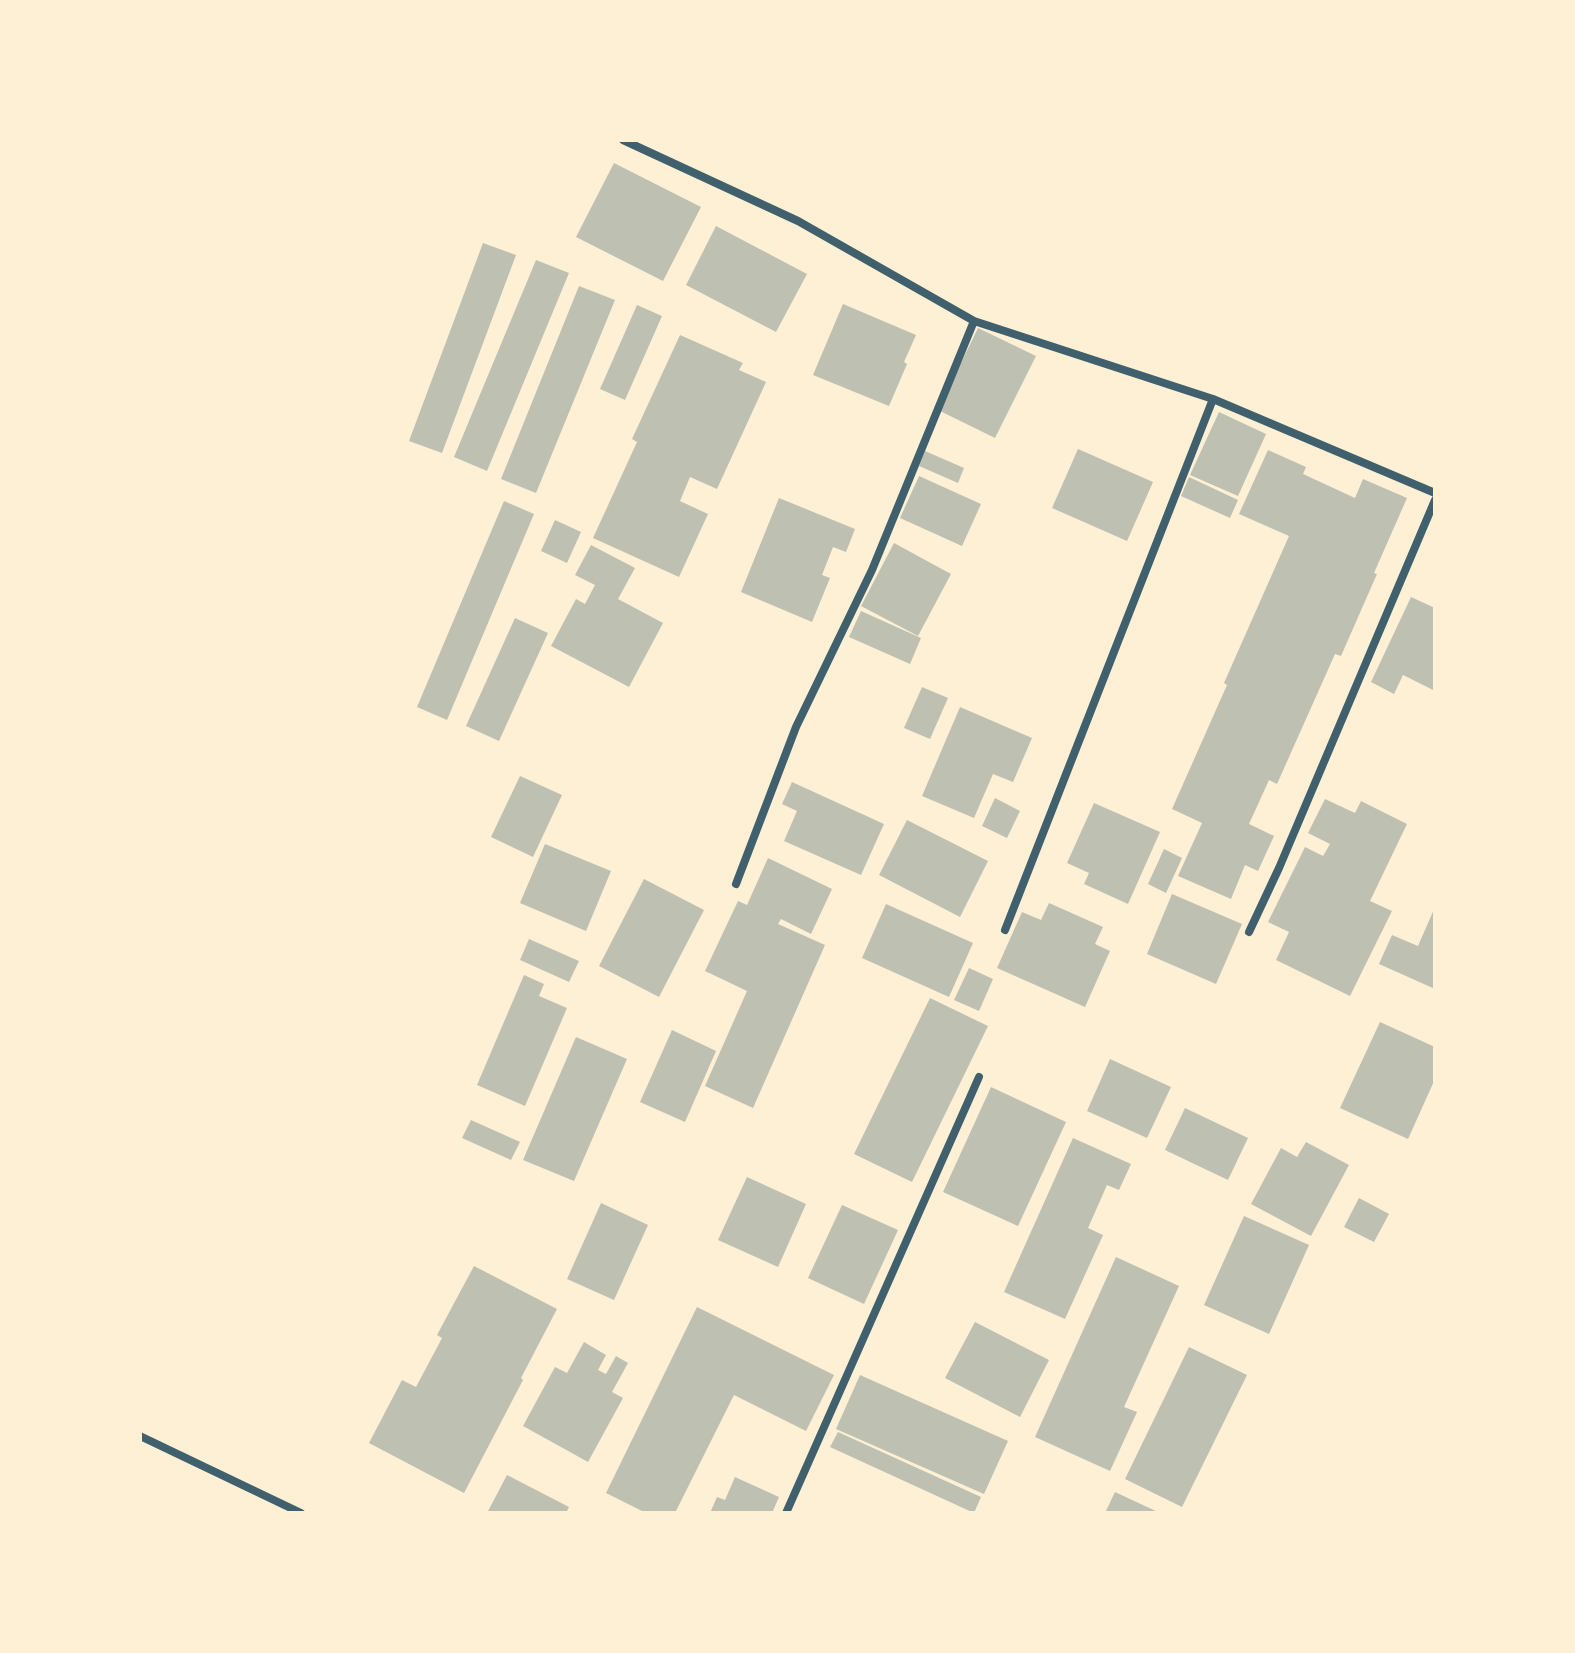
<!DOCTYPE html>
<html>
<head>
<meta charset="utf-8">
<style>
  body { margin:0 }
  #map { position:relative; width:1575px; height:1653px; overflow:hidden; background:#fdf0d5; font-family:"Sofia Sans Condensed",sans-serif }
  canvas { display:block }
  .frame { position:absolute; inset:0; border:142px solid #fdf0d5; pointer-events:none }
</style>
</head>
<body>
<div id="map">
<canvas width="1575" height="1653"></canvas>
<div class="frame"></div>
</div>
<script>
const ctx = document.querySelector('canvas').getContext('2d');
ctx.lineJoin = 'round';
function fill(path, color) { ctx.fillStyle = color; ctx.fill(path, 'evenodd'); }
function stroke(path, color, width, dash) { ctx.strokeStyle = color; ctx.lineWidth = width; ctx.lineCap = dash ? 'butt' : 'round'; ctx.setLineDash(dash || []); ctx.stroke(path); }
fill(new Path2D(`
  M 614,163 L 701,207 L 663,281 L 576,237 Z
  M 716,226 L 807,274 L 776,332 L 686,285 Z
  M 483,243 L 516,255 L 442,453 L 409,441 Z
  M 536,260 L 569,273 L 487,471 L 454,457 Z
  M 579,286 L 615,300 L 536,493 L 501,479 Z
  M 843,304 L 916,335 L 904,362 L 907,364 L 889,406 L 813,375 Z
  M 637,305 L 662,316 L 625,400 L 600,389 Z
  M 978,328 L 1036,356 L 995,438 L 938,410 Z
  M 680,335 L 743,363 L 739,370 L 766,382 L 717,489 L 690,477 L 680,501 L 708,514 L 679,577 L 593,538 L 637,442 L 632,439 Z
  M 1219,412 L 1266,434 L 1238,496 L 1190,475 Z
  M 1078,449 L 1153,482 L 1127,541 L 1052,508 Z
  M 1268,450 L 1306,467 L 1303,474 L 1355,498 L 1363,479 L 1407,498 L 1374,573 L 1377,574 L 1341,656 L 1335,654 L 1277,784 L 1269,780 L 1249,824 L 1274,836 L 1258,871 L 1245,865 L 1231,899 L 1178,876 L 1202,823 L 1172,809 L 1227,685 L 1224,683 L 1289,536 L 1239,514 Z
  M 925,451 L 964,468 L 958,483 L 919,466 Z
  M 919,476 L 981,504 L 962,546 L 900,518 Z
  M 1189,477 L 1238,500 L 1230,518 L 1181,496 Z
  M 779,498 L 855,529 L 846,552 L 833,547 L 822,575 L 830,578 L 812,622 L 741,592 Z
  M 504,501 L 534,514 L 447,720 L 417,707 Z
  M 555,520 L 581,532 L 567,563 L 541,551 Z
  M 894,543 L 951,574 L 918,636 L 861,606 Z
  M 591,545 L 635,568 L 618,599 L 663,623 L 629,687 L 551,646 L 576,599 L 585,604 L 595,585 L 575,575 Z
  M 1411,597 L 1435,608 L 1435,691 L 1403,675 L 1394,694 L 1371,682 Z
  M 861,611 L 921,638 L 910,664 L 849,637 Z
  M 515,618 L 548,633 L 499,741 L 466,726 Z
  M 922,687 L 948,698 L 930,739 L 904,728 Z
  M 960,707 L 1032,738 L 1013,782 L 993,774 L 974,818 L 922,796 Z
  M 520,776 L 562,795 L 533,857 L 491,837 Z
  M 792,782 L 884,824 L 861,875 L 784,841 L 797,811 L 782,804 Z
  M 995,798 L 1020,811 L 1007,838 L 982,826 Z
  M 1325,799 L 1355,813 L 1361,801 L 1407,824 L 1370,901 L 1392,911 L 1350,996 L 1276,960 L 1289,932 L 1268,922 L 1305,847 L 1323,856 L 1330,844 L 1308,833 Z
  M 1094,803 L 1160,832 L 1128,904 L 1084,884 L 1089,873 L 1067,863 Z
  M 907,820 L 988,861 L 960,917 L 879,875 Z
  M 545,844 L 611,871 L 586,931 L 520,903 Z
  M 1164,849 L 1182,858 L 1166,893 L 1148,884 Z
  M 768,858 L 832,889 L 811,934 L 781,919 L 778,924 L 825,945 L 753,1108 L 705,1086 L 747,991 L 705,971 L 738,901 L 747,905 Z
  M 644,879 L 704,910 L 659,997 L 599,966 Z
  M 1172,894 L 1242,924 L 1216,984 L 1147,954 Z
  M 1049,903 L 1103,927 L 1095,944 L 1110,951 L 1085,1007 L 997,968 L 1022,912 L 1041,920 Z
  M 886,904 L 973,943 L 949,997 L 862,958 Z
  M 1435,907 L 1435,989 L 1379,964 L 1392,935 L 1418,946 Z
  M 529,939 L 579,961 L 569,982 L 520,960 Z
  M 969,968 L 993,979 L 979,1011 L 954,1000 Z
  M 524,975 L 544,984 L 539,996 L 567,1008 L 525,1106 L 477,1085 Z
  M 930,998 L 988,1026 L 912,1182 L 854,1154 Z
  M 1380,1022 L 1435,1047 L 1435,1079 L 1408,1139 L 1340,1108 Z
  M 672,1030 L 716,1051 L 685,1122 L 640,1102 Z
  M 576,1037 L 627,1059 L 574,1181 L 523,1160 Z
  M 1110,1059 L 1171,1087 L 1147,1138 L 1087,1111 Z
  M 991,1087 L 1066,1122 L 1018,1226 L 943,1192 Z
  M 1185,1108 L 1248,1138 L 1228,1180 L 1165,1150 Z
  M 471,1120 L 520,1142 L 511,1160 L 462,1138 Z
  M 1073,1138 L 1131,1164 L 1119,1190 L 1107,1185 L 1088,1228 L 1103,1235 L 1065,1319 L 1004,1292 Z
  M 1306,1142 L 1349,1165 L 1311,1236 L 1251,1204 L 1281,1148 L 1297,1157 Z
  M 747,1177 L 806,1204 L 778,1267 L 718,1240 Z
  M 1359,1198 L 1389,1214 L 1374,1242 L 1344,1227 Z
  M 601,1203 L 648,1225 L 614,1300 L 567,1279 Z
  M 842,1205 L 898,1230 L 864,1304 L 808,1278 Z
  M 1244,1216 L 1309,1245 L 1269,1334 L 1204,1305 Z
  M 1116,1257 L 1179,1286 L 1124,1407 L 1137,1412 L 1110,1471 L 1035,1437 Z
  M 474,1266 L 557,1309 L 521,1378 L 523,1380 L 464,1493 L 369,1443 L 402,1380 L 416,1387 L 442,1338 L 437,1335 Z
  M 697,1307 L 834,1375 L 806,1431 L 734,1395 L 675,1513 L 646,1513 L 606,1493 Z
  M 975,1322 L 1049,1360 L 1020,1417 L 945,1378 Z
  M 584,1342 L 606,1355 L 598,1370 L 606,1374 L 616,1356 L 628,1363 L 612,1392 L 623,1398 L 588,1462 L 523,1426 L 555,1367 L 567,1373 Z
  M 1189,1347 L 1247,1375 L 1182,1507 L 1125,1479 Z
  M 860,1375 L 1008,1441 L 984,1494 L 836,1429 Z
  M 838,1432 L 981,1497 L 974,1513 L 830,1447 Z
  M 507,1475 L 569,1507 L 566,1513 L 487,1513 Z
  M 735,1477 L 779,1497 L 772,1513 L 710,1513 L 717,1497 L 725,1500 Z
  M 1115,1492 L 1160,1513 L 1105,1513 Z`), '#bec0b2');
stroke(new Path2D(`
  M 623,140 L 798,221 L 974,321 L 1213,399 L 1435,493
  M 736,884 L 796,727 L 872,570 L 974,321
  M 1005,930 L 1213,399
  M 1249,932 L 1279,868 L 1435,500
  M 140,1436 L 301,1513
  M 786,1513 L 979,1077`), '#3f606c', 8);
</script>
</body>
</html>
